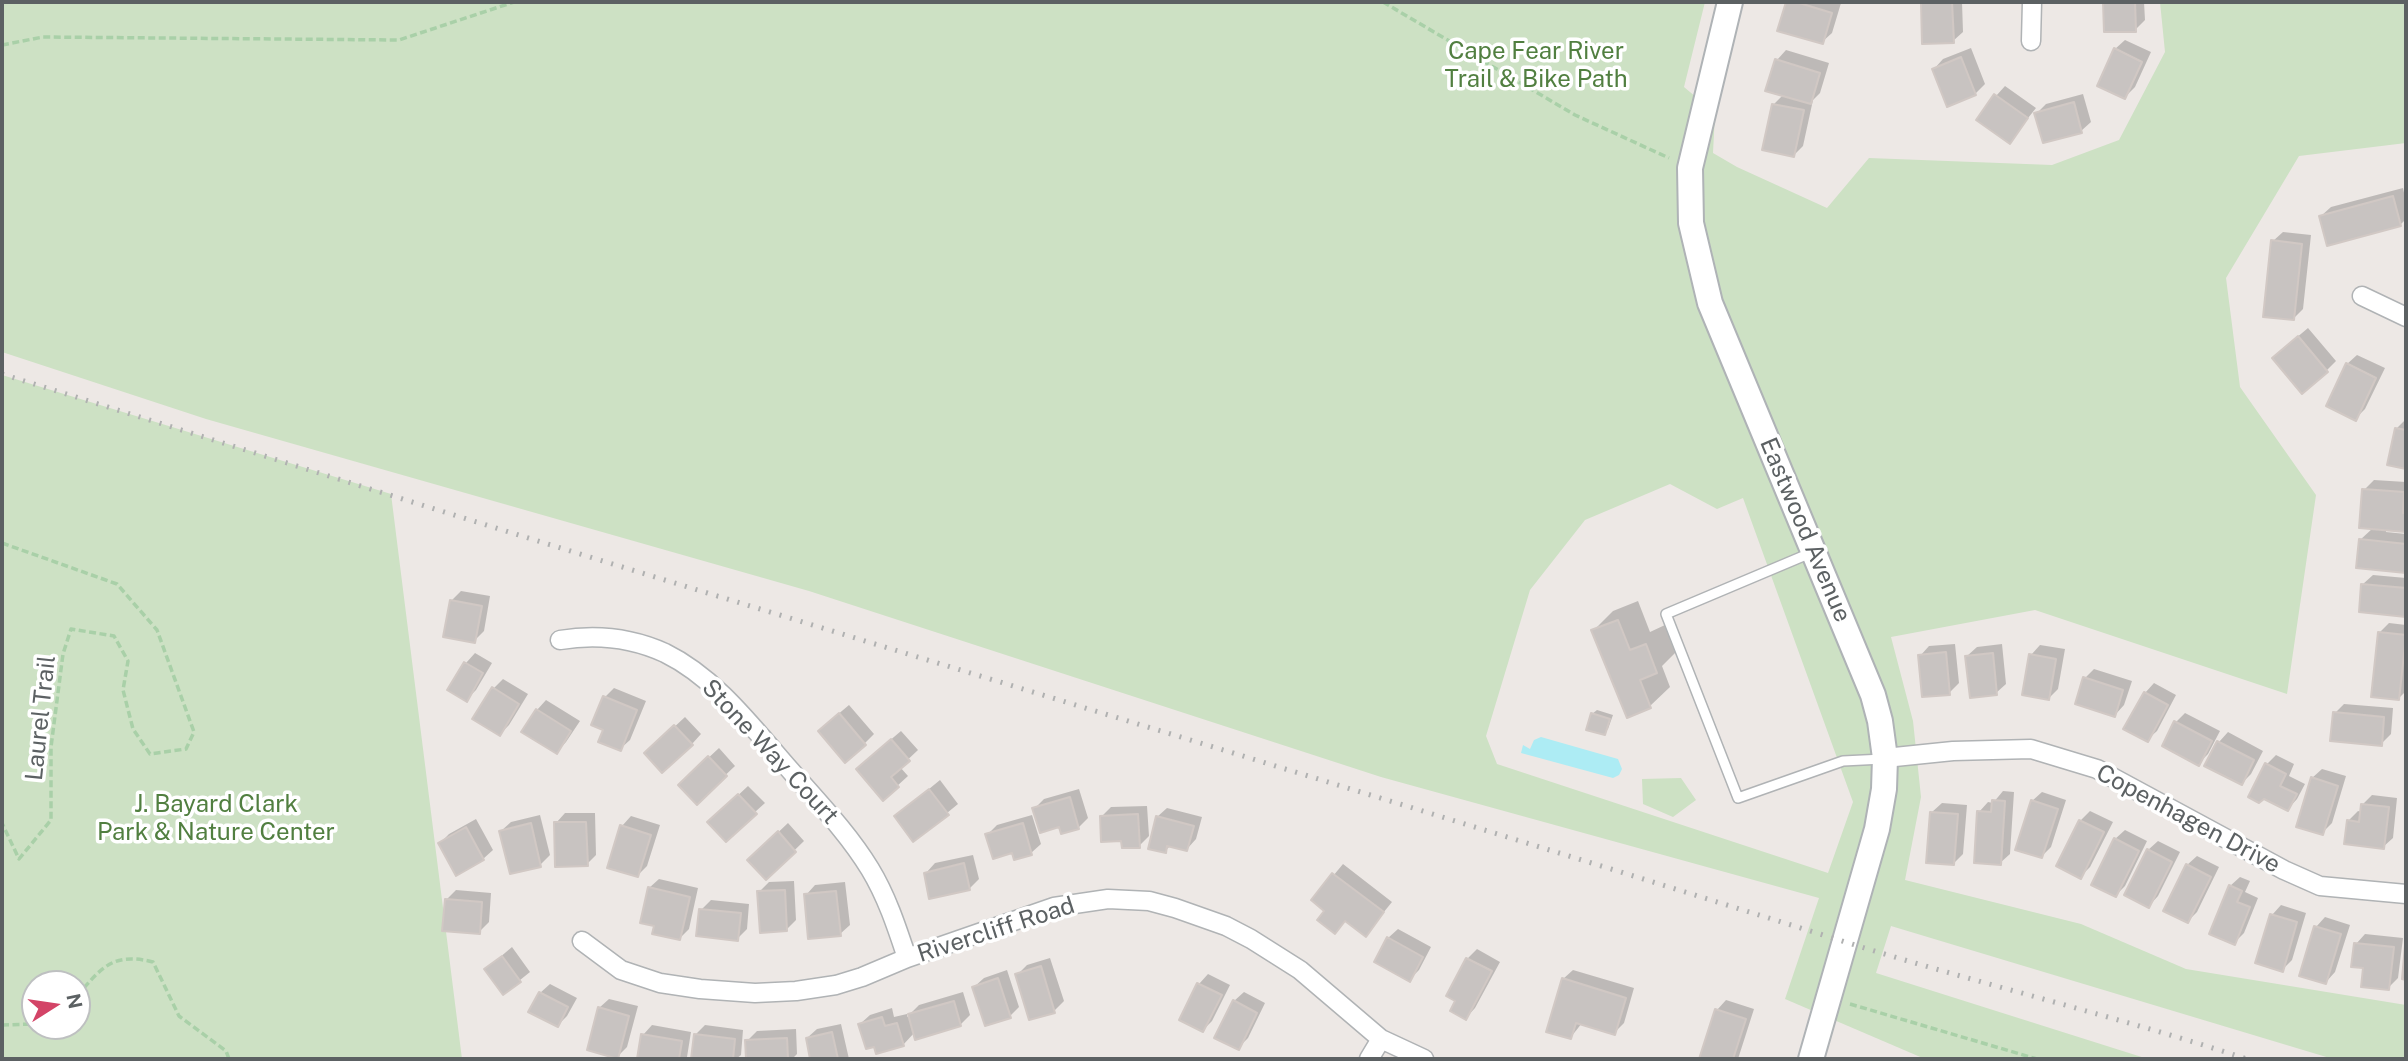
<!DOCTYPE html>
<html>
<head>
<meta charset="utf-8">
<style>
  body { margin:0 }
  #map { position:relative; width:2408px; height:1061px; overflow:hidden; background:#ede8e5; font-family:"Public Sans",sans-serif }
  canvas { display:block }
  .frame { position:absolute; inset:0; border:4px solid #5c6163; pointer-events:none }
  .north { position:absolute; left:21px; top:970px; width:70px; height:70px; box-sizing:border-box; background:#fff; border:2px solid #bec0c1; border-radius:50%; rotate:78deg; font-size:19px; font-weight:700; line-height:28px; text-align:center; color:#5c6163 }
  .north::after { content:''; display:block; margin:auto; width:24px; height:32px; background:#d34467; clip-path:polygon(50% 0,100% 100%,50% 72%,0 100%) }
</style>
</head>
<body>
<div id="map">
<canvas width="2408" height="1061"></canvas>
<div class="frame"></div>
<div class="north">N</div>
</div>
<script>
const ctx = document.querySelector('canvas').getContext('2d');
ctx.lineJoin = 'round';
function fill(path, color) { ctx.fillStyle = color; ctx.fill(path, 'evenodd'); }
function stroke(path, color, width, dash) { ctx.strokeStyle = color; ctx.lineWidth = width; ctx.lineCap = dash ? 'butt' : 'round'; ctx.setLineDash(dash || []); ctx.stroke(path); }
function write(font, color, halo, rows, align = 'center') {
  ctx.font = font + ' "Public Sans",sans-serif'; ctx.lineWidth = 7; ctx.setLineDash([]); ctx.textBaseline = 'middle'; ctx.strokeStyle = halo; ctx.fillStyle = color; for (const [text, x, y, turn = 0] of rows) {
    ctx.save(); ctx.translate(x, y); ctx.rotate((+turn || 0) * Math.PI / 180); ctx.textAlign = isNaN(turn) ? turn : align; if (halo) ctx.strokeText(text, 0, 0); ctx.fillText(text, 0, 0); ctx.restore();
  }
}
fill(new Path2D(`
  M 2,2 L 1705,2 L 1684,87 L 1715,113 L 1713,153 L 1737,167 L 1827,208 L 1869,158 L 2052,165 L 2119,140 L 2165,52 L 2160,2 L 2406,2 L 2406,143 L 2299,156 L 2226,278 L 2240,387 L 2316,495 L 2287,694 L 2035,610 L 1891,637 L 1913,721 L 1921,797 L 1905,880 L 2081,924 L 2186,969 L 2406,1005 L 2406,1059 L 2333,1059 L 1891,926 L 1876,973 L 2148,1059 L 1925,1059 L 1785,999 L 1819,898 L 1381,777 L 809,591 L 206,419 L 2,352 ZM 1670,484 L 1717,509 L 1743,498 L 1853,802 L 1828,873 L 1497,764 L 1486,736 L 1530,590 L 1585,520 Z
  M 2,375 L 391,494 L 462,1059 L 2,1059 ZM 35,984 L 77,984 L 77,1026 L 35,1026 Z
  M 1681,778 L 1696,800 L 1673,817 L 1643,804 L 1642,779 Z`), '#cde1c4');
fill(new Path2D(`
  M 1541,737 L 1618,759 L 1622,769 L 1619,775 L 1613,778 L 1521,753 L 1523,745 L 1530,749 L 1534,740 Z`), '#adecf4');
fill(new Path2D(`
  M 1788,2 L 1841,3 L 1832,33 L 1822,42 L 1780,29 Z
  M 1925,2 L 1962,2 L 1963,32 L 1953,41 L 1923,4 Z
  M 2105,2 L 2144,2 L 2145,20 L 2135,30 L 2106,31 Z
  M 2125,40 L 2151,52 L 2135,87 L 2125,97 L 2115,49 Z
  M 1971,48 L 1985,84 L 1975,94 L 1934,69 L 1943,59 Z
  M 1786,50 L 1829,63 L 1820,93 L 1813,100 L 1803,146 L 1794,155 L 1773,105 L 1784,94 L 1777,60 Z
  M 2005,86 L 2036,108 L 2009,142 L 1996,96 Z
  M 2083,94 L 2091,122 L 2081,131 L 2036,114 L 2046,104 Z
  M 2403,188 L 2406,202 L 2406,219 L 2400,225 L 2321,216 L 2331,207 Z
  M 2283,232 L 2311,235 L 2303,309 L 2294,318 L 2273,241 Z
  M 2308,328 L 2336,361 L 2326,371 L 2283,349 Z
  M 2357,355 L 2385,368 L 2365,409 L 2356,418 L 2347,364 Z
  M 2406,419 L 2406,467 L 2389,464 L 2397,428 Z
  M 2374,480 L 2406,482 L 2406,530 L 2386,529 L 2386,532 L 2406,534 L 2406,571 L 2358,566 L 2360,540 L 2373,528 L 2364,490 Z
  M 2373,575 L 2406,578 L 2406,615 L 2361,610 L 2363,584 Z
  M 461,591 L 490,596 L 484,631 L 474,641 L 451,601 Z
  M 1638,601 L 1650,632 L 1665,625 L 1676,652 L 1662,666 L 1670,687 L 1650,706 L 1628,716 L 1593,631 L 1613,611 Z
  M 2389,623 L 2406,625 L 2406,691 L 2399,698 L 2380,632 Z
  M 1955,644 L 1959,683 L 1949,693 L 1920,656 L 1929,646 Z
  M 2002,644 L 2006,684 L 1996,693 L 1967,656 L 1977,647 Z
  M 2040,645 L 2065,649 L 2058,689 L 2049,698 L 2031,655 Z
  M 475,653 L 492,663 L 476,690 L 466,700 L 450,689 L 466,663 Z
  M 2094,669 L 2132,681 L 2124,705 L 2115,715 L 2085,678 Z
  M 503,679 L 528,694 L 509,725 L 500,734 L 494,688 Z
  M 2154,683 L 2176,695 L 2157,731 L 2147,740 L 2145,693 Z
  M 614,688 L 646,701 L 630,740 L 620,749 L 605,697 Z
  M 546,700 L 580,721 L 566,742 L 557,752 L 537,710 Z
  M 2344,704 L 2393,708 L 2391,734 L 2381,744 L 2335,713 Z
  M 849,705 L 874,734 L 864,744 L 830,721 Z
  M 1597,710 L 1613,715 L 1608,729 L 1604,733 L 1592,714 Z
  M 2185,713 L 2220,731 L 2208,754 L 2199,763 L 2176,722 Z
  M 685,717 L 701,734 L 692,744 L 656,744 Z
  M 901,731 L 918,750 L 900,767 L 908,776 L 884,798 L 868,759 Z
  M 2228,732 L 2263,751 L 2251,774 L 2242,783 L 2219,742 Z
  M 719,748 L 735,766 L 697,802 L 690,775 Z
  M 2276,755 L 2294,764 L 2289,776 L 2305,784 L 2297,799 L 2288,809 L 2267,764 Z
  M 2322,769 L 2346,776 L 2332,823 L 2322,833 L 2312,778 Z
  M 940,780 L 958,804 L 914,840 L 896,816 Z
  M 748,786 L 765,803 L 755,812 L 719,813 Z
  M 1079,789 L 1088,818 L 1078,828 L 1060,825 L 1034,809 L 1044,799 Z
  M 2003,791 L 2014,792 L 2010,854 L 2000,863 L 1979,812 L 1988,802 L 1993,803 Z
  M 2042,792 L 2066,800 L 2051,847 L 2042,856 L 2032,801 Z
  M 2372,795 L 2397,798 L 2393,838 L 2383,847 L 2348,821 L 2358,811 L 2362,812 L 2363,804 Z
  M 1942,803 L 1967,805 L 1963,854 L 1953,864 L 1932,812 Z
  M 1147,806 L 1149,836 L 1139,846 L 1123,839 L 1101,817 L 1111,807 Z
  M 1167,808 L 1202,817 L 1196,839 L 1187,849 L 1171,845 L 1165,851 L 1157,817 Z
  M 2090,811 L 2113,822 L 2090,867 L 2081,876 L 2080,821 Z
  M 565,813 L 595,813 L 596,855 L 587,864 L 556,823 Z
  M 540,815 L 550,855 L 540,865 L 501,831 L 511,822 Z
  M 1032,815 L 1041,844 L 1031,853 L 1013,851 L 987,835 L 997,825 Z
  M 631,816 L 660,825 L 647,866 L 638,875 L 622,826 Z
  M 476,819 L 493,850 L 483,859 L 440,843 L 449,834 Z
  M 788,823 L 804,841 L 766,878 L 749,860 Z
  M 2125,830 L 2147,841 L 2125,886 L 2116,895 L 2115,839 Z
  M 2158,841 L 2180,852 L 2158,896 L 2149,906 L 2148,850 Z
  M 973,855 L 979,879 L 969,889 L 926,873 L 935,863 Z
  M 2197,856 L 2219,867 L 2197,912 L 2188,921 L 2187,865 Z
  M 1343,864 L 1392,902 L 1366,934 L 1313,900 Z
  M 2240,877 L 2250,881 L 2245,892 L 2258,898 L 2244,933 L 2234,943 L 2230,886 Z
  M 659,879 L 698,888 L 689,929 L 680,938 L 656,925 L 649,888 Z
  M 794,881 L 796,920 L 786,930 L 759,892 L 769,882 Z
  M 845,882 L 850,925 L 840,934 L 806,895 L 815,885 Z
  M 456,890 L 491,893 L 489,922 L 479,932 L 447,899 Z
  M 711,900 L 749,904 L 747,929 L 737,939 L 701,910 Z
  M 2281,905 L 2306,913 L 2292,960 L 2282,970 L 2272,915 Z
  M 2325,917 L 2350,925 L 2335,972 L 2326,982 L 2316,927 Z
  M 1398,929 L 1431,947 L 1419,970 L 1410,979 L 1388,938 Z
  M 2365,934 L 2403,938 L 2398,978 L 2388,988 L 2365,967 L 2356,944 Z
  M 512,947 L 530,972 L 504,993 L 486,969 Z
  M 1477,949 L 1500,962 L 1475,1008 L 1466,1018 L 1457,1000 L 1467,959 Z
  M 1050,958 L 1064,1001 L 1054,1011 L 1017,975 L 1027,965 Z
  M 1007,970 L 1019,1007 L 1010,1016 L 974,987 L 984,978 Z
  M 1573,970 L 1634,988 L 1624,1023 L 1614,1033 L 1582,1023 L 1571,1037 L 1563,979 Z
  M 1208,974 L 1230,985 L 1212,1021 L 1203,1030 L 1181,1019 L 1199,984 Z
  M 550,984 L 577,998 L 567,1016 L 558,1025 L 540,993 Z
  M 963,992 L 970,1015 L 960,1025 L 915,1032 L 903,1045 L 875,1045 L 860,1024 L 870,1015 L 892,1008 L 894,1017 L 907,1014 L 907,1017 L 919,1005 Z
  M 1244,992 L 1265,1003 L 1248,1038 L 1238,1048 L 1234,1001 Z
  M 609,999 L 638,1006 L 627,1047 L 617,1057 L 599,1008 Z
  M 1726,1000 L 1754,1009 L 1738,1059 L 1700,1059 L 1717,1010 Z
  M 841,1024 L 849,1059 L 812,1059 L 807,1038 L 817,1029 Z
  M 652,1025 L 691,1032 L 687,1057 L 684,1059 L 639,1059 L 643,1035 Z
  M 705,1025 L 743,1030 L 741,1055 L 736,1059 L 693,1059 L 695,1035 Z
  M 796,1029 L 797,1054 L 792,1059 L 748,1059 L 747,1041 L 757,1031 Z`), '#0003');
const building = new Path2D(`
  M 1786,2 L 1796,2 L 1832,13 L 1823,44 L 1777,31 Z
  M 1952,2 L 1954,43 L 1922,44 L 1921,3 Z
  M 2103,2 L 2135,2 L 2136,32 L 2104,32 Z
  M 2114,48 L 2142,62 L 2125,99 L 2097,86 Z
  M 1961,57 L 1976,95 L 1947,107 L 1932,69 Z
  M 1775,59 L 1820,73 L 1811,104 L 1765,91 Z
  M 1994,94 L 2028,118 L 2010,144 L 1976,120 Z
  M 2074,102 L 2082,133 L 2043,143 L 2034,113 Z
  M 1772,104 L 1804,110 L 1794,157 L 1762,150 Z
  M 2393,196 L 2401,226 L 2327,246 L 2319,216 Z
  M 2271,240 L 2302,244 L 2294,320 L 2263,317 Z
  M 2298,336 L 2328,372 L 2302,394 L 2272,358 Z
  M 2346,363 L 2376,378 L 2356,421 L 2326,406 Z
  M 2395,428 L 2406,430 L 2406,469 L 2387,465 Z
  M 2362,489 L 2404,492 L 2403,513 L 2406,513 L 2406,532 L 2359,528 Z
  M 2359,539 L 2406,544 L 2406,573 L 2356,568 Z
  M 2361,584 L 2406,588 L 2406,617 L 2359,612 Z
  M 450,600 L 482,606 L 475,643 L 443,637 Z
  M 1618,620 L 1630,650 L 1646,644 L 1657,673 L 1640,680 L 1651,708 L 1627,718 L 1591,630 Z
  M 2378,632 L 2406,635 L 2399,700 L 2371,697 Z
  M 1946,652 L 1950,695 L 1922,697 L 1918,655 Z
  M 1993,653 L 1997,695 L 1970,698 L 1965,656 Z
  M 2029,654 L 2056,659 L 2049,700 L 2022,695 Z
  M 464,662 L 483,673 L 467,702 L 447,690 Z
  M 2083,677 L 2123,690 L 2115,717 L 2075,704 Z
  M 492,687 L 519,704 L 500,736 L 472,719 Z
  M 2144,692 L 2168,705 L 2148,742 L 2123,729 Z
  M 603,696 L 637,710 L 621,751 L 598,742 L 603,730 L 591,725 Z
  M 536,709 L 571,731 L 557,754 L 521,732 Z
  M 2333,712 L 2384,717 L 2382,746 L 2330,741 Z
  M 839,713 L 866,745 L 845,763 L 818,731 Z
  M 1591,713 L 1610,719 L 1605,735 L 1586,730 Z
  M 2174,721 L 2212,741 L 2199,766 L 2162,746 Z
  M 674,725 L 693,745 L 662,773 L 644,753 Z
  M 891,739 L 910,761 L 891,777 L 899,787 L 883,801 L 856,769 Z
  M 2217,741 L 2254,760 L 2242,785 L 2204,766 Z
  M 708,756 L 727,776 L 697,805 L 678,785 Z
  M 2265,763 L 2286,774 L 2280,786 L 2297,794 L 2288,811 L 2264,799 L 2259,803 L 2248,797 Z
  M 2311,777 L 2338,786 L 2323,835 L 2296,827 Z
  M 929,789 L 949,815 L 913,842 L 894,816 Z
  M 738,794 L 757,814 L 726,842 L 707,822 Z
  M 1070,797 L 1079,829 L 1061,834 L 1059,827 L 1040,833 L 1032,808 Z
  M 1992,800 L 2005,801 L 2001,865 L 1974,863 L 1977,811 L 1991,812 Z
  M 2031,800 L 2058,809 L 2042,858 L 2015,850 Z
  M 2361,804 L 2389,807 L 2384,849 L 2344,844 L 2347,820 L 2359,822 Z
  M 1930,812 L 1958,814 L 1954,865 L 1926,863 Z
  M 1138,814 L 1140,848 L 1122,848 L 1121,841 L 1101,842 L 1100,816 Z
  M 1156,816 L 1194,826 L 1187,851 L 1167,846 L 1166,853 L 1148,849 Z
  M 2079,820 L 2104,832 L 2081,879 L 2056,866 Z
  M 554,822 L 586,822 L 588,866 L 555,867 Z
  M 531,823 L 541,867 L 510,874 L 499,831 Z
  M 1023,823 L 1032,855 L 1014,860 L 1012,853 L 993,859 L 985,834 Z
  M 620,825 L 651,835 L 638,877 L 607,868 Z
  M 466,827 L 484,860 L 456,876 L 438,843 Z
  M 778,831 L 796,852 L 766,880 L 747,860 Z
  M 2114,838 L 2139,851 L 2116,897 L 2091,885 Z
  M 2147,849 L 2172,862 L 2149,908 L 2124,895 Z
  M 964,863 L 970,890 L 929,899 L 924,873 Z
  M 2186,864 L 2211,877 L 2188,923 L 2163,911 Z
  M 1332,873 L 1384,912 L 1366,937 L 1345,921 L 1335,934 L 1317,920 L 1324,911 L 1311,900 Z
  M 2229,885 L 2242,891 L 2237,902 L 2250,907 L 2235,945 L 2209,934 Z
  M 648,887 L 690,897 L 680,940 L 652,934 L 654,926 L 640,923 Z
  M 785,890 L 787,931 L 760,933 L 757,891 Z
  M 836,891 L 841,936 L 808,939 L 804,894 Z
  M 445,899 L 482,902 L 480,934 L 442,931 Z
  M 699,909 L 741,913 L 738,941 L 696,936 Z
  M 2270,914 L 2297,922 L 2283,972 L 2255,963 Z
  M 2314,926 L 2341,934 L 2326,984 L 2299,976 Z
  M 1387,937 L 1423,957 L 1410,982 L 1374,962 Z
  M 2354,943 L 2394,947 L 2389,990 L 2361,987 L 2363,968 L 2351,967 Z
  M 2405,945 L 2406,946 L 2406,980 L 2402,979 Z
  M 502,956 L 521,982 L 503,995 L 484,969 Z
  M 1466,958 L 1492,971 L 1466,1020 L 1450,1011 L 1455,1001 L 1446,996 Z
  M 1041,966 L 1055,1013 L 1029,1020 L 1015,974 Z
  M 998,978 L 1011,1018 L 985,1026 L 972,987 Z
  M 1562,978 L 1626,998 L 1615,1035 L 1576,1023 L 1571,1039 L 1546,1032 Z
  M 1197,983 L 1222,995 L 1203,1032 L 1179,1020 Z
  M 539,992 L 568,1007 L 558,1027 L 528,1012 Z
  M 1233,1000 L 1257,1013 L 1239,1050 L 1214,1038 Z
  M 954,1001 L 961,1026 L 915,1040 L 908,1014 Z
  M 598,1007 L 629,1016 L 618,1059 L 587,1050 Z
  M 1715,1009 L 1746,1019 L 1733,1059 L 1699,1059 Z
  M 882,1017 L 885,1026 L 897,1023 L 904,1046 L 876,1054 L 874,1047 L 866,1049 L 858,1024 Z
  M 832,1032 L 838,1059 L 810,1059 L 806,1038 Z
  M 641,1034 L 682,1041 L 679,1059 L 637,1059 Z
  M 694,1034 L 735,1039 L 733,1059 L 691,1059 Z
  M 787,1038 L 788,1059 L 746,1059 L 745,1040 Z`);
fill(building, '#c8c3c1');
stroke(building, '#d1c8c4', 2);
const lane = new Path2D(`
  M 1813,552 L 1666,614 L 1738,798 L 1843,761 L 1883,759`);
const street = new Path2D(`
  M 2031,41 L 2032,2
  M 2362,296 L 2406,317
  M 560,640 C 596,634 632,638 665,653 C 716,678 753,728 790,770 C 818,802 848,833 870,869 C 887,897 897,928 907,958
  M 1885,758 L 1953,751 L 2031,749 L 2097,769 L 2284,870 L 2320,886 L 2406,894
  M 582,941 L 621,970 L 660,983 L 700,989 L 755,993 L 796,991 L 836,985 L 862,977 L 907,958 L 1054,907 L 1108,899 L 1149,901 L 1175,908 L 1226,926 L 1251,939 L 1300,970 L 1381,1039 L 1424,1059
  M 1369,1059 L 1381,1039`);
const secondary = new Path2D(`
  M 1730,2 L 1690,168 L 1691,223 L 1710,303 L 1873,695 L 1880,721 L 1885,758 L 1884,789 L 1877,829 L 1811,1059`);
stroke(lane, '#b0b3b5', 12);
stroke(street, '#b0b3b5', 21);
stroke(secondary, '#afb3b6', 28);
stroke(new Path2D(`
  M 1383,2 L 1575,115 L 1669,158
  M 2,45 L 43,37 L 399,40 L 514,2
  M 2,543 L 117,584 L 157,630 L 194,732 L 186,749 L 150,754 L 133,729 L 123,690 L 128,661 L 114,636 L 71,629 L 63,654 L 51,747 L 51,820 L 19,859 L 2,823
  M 77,996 C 102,967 113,952 153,962 L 179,1016 L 226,1051 L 229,1059
  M 1850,1004 L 2037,1059
  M 2,1025 L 35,1024`), '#a9d0a8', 3.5, [7, 3.5]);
stroke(lane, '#fff', 9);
stroke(street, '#fff', 18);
stroke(secondary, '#fff', 24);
stroke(new Path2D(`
  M 2,374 C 227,444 452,515 678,584 C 1065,702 1453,819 1839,940 C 1975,983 2113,1015 2247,1059`), '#b0b1b1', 5, [2, 9]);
write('24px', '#517f40', '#fff', [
  ["Cape Fear River",1536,52],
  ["Trail & Bike Path",1536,80],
  ["J. Bayard Clark",216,805],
  ["Park & Nature Center",216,833]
]);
write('24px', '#5c6163', '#fff', [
  ["Eastwood Avenue",1805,530,67],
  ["Laurel Trail",41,718,-84],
  ["Stone Way Court",770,752,47],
  ["Copenhagen Drive",2188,819,28],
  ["Rivercliff Road",996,930,-18]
]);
</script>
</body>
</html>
